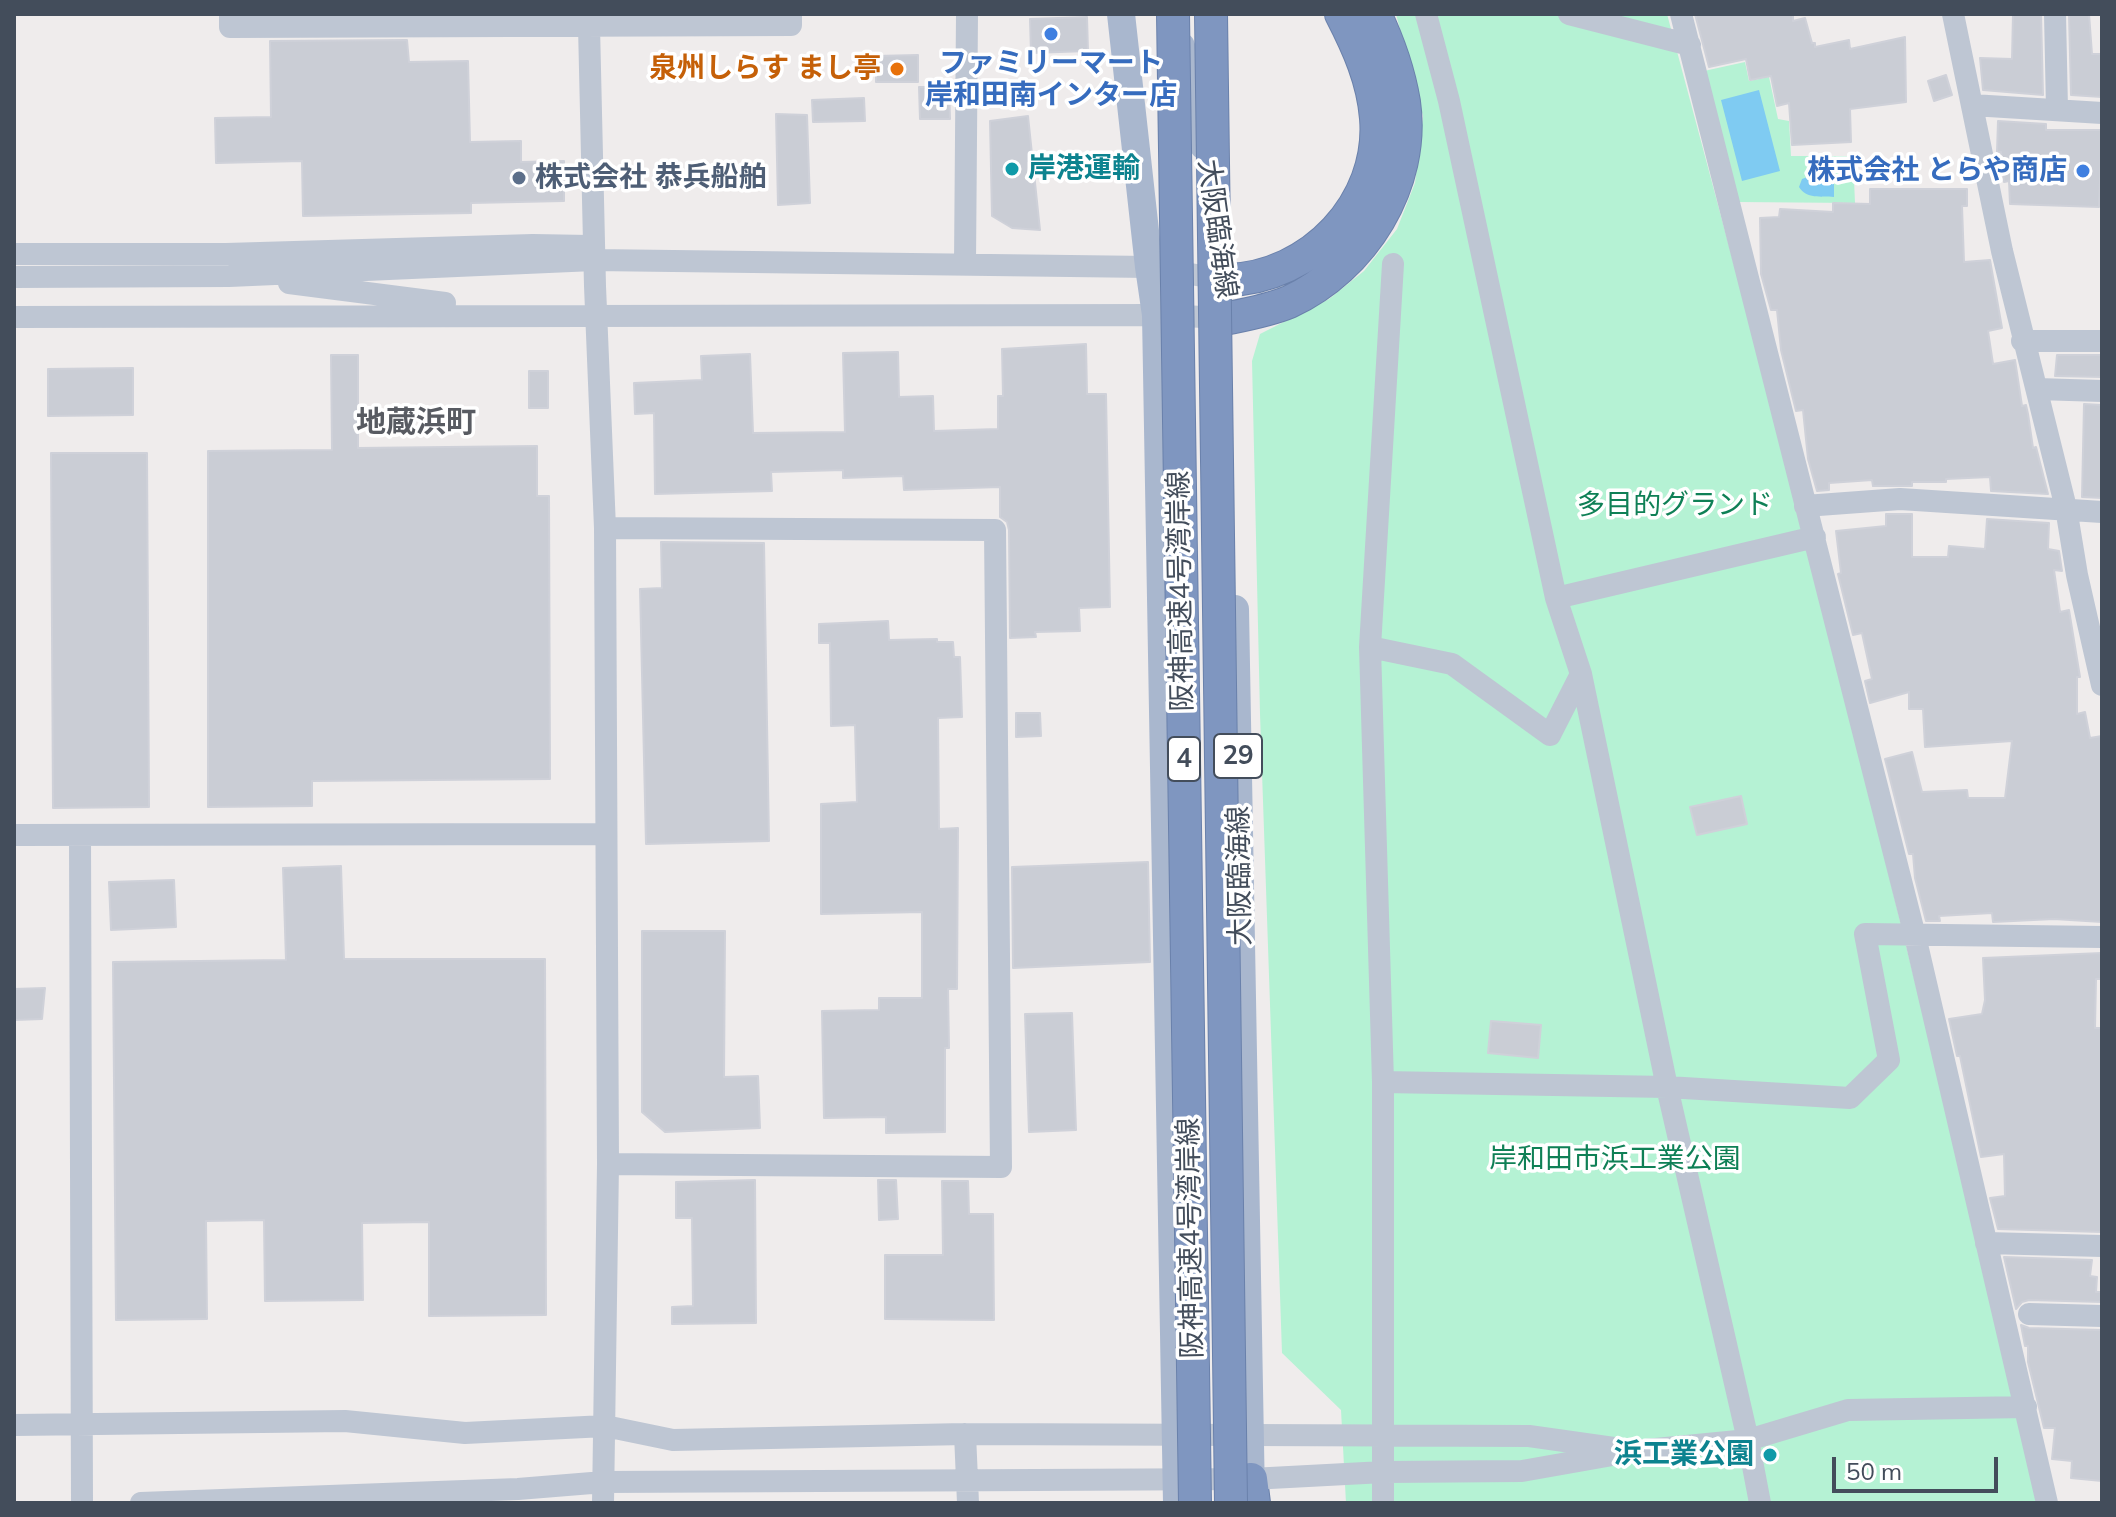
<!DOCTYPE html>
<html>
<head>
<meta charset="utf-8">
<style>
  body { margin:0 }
  #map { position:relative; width:2116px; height:1517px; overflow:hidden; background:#efecec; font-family:Mulish,sans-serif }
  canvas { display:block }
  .frame { position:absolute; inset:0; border:16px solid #434d5b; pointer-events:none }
  .scale { position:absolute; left:1832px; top:1457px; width:166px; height:36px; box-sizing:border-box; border:4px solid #434d5b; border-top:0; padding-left:10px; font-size:24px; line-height:28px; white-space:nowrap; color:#434d5b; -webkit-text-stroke:6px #fff; paint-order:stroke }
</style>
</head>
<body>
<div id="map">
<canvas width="2116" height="1517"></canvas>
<div class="frame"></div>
<div class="scale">50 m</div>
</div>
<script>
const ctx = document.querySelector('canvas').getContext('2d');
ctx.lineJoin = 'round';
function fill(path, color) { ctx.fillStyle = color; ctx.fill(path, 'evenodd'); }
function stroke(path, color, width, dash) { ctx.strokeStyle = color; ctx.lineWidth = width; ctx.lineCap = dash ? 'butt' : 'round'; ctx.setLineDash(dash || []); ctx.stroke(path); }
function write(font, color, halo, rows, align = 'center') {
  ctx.font = font + ' Mulish,"Noto Sans JP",sans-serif'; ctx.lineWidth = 7; ctx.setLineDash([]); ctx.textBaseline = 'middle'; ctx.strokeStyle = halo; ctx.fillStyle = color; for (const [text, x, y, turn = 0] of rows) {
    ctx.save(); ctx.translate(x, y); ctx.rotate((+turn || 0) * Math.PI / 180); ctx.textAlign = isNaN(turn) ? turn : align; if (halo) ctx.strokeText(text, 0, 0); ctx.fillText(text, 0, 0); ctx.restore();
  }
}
fill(new Path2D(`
  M 1396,14 L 1667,14 L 1800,512 L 2017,1399 L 2036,1503 L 1346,1503 L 1341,1410 L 1282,1353 L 1260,714 L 1252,361 L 1260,334 L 1329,299 L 1364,271 L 1397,229 L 1415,183 L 1423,116 Z
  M 1745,62 L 1749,81 L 1769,77 L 1778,119 L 1789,121 L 1791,156 L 1853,156 L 1855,203 L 1738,202 L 1704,71 Z`), '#b5f2d4');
fill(new Path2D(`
  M 1759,90 L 1780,171 L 1742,181 L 1721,100 Z
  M 1827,162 L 1834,170 L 1834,197 C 1821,196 1806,199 1799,187 L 1802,179 L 1813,175 L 1820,163 Z`), '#7fcbf2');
const building = new Path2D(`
  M 1695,14 L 1793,14 L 1793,21 L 1805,18 L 1812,43 L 1815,43 L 1815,47 L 1849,40 L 1850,49 L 1905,37 L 1906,102 L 1850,109 L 1851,142 L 1792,145 L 1789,103 L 1777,106 L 1771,76 L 1750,80 L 1746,59 L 1709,67 Z
  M 2013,14 L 2041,14 L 2043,95 L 1983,90 L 1980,58 L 2012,59 Z
  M 2069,14 L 2089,14 L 2092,54 L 2102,54 L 2102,97 L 2071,95 Z
  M 1087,17 L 1088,51 L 1031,53 L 1030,19 Z
  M 407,40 L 409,62 L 468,61 L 470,142 L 521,141 L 521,162 L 564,161 L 564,201 L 471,203 L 471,213 L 303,216 L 302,161 L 216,163 L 215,118 L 271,117 L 270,41 Z
  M 918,55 L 918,82 L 876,82 L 876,56 Z
  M 1946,75 L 1952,95 L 1934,101 L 1928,81 Z
  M 919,87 L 949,87 L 950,119 L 920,119 Z
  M 864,98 L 865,121 L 813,122 L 812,100 Z
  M 776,114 L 807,115 L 810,203 L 778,205 Z
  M 1028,116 L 1040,230 L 1012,228 L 992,216 L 990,121 Z
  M 1998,121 L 2046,124 L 2046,130 L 2102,130 L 2099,207 L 2010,204 L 2009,181 L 2004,182 L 2001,152 L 1997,152 Z
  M 1870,189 L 1967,189 L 1967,206 L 1962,206 L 1964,262 L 1990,260 L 2002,328 L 1988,331 L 1993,364 L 2015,360 L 2022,406 L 2026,405 L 2028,414 L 2033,448 L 2036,447 L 2048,494 L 1991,491 L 1990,477 L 1946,479 L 1946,482 L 1912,482 L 1912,486 L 1873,486 L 1872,480 L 1829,483 L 1829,490 L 1817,491 L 1808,459 L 1803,410 L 1796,411 L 1781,350 L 1777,310 L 1771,310 L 1761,274 L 1760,218 L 1779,217 L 1780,209 L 1833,212 L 1833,203 L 1870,204 Z
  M 1086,344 L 1087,394 L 1106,394 L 1110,607 L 1079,608 L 1080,631 L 1035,632 L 1036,637 L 1010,638 L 1009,530 L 1007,522 L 1000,517 L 1000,487 L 904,490 L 903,476 L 843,478 L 843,470 L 771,472 L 772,491 L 655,494 L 654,413 L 635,414 L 634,383 L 702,380 L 701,356 L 750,354 L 753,433 L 845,432 L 843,353 L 898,352 L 899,397 L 933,396 L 934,431 L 998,429 L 998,396 L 1003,396 L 1002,349 Z
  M 331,355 L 358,355 L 358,448 L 537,446 L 537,496 L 549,496 L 550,779 L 312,781 L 312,806 L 208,807 L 208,451 L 332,450 Z
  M 2057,355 L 2102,355 L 2102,377 L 2055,376 Z
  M 133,368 L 133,415 L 48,416 L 48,369 Z
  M 529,371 L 548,371 L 548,408 L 529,408 Z
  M 2084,404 L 2102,405 L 2102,498 L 2082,497 Z
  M 51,453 L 147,453 L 149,807 L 53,808 Z
  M 1886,514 L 1912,514 L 1912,557 L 1948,557 L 1949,546 L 1985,549 L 1987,519 L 2049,523 L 2048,549 L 2059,551 L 2062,571 L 2054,570 L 2060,612 L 2069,610 L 2080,677 L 2077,677 L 2077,714 L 2085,712 L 2090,738 L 2102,736 L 2102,922 L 2054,919 L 1993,922 L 1992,913 L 1939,916 L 1940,921 L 1926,921 L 1915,878 L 1913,854 L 1909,854 L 1885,759 L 1912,752 L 1922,792 L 1967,790 L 1968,798 L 2005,798 L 2012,741 L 1925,747 L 1923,709 L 1909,709 L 1909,692 L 1870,703 L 1865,681 L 1872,679 L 1862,633 L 1853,635 L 1838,574 L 1841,573 L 1836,531 L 1886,526 Z
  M 661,542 L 764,543 L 769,841 L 646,844 L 640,589 L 662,588 Z
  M 888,621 L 889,640 L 937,639 L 937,642 L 953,642 L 954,657 L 960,657 L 962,717 L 938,718 L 939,829 L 958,828 L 957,989 L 948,989 L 949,1048 L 945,1048 L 945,1132 L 886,1133 L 886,1117 L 824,1118 L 822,1011 L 879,1010 L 879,998 L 922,998 L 922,912 L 821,914 L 821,804 L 857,802 L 855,725 L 831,726 L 830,643 L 819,643 L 819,624 Z
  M 1016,713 L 1040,713 L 1041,736 L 1016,737 Z
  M 1741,796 L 1747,824 L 1697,835 L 1690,807 Z
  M 1148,862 L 1150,962 L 1013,968 L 1012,867 Z
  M 341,866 L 344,959 L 545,959 L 546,1315 L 429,1316 L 429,1222 L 362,1223 L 363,1300 L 265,1301 L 264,1220 L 206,1221 L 207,1319 L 116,1320 L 113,962 L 286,960 L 283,868 Z
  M 174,880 L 176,927 L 111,930 L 109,882 Z
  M 642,931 L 725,931 L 724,1077 L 758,1076 L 760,1128 L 665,1132 L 642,1112 Z
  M 2102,953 L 2102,979 L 2096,979 L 2095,1028 L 2102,1028 L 2102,1232 L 1998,1229 L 1990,1198 L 2005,1196 L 2004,1154 L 1981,1157 L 1960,1056 L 1957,1056 L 1949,1019 L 1982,1014 L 1985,1000 L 1983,958 Z
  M 45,988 L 42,1019 L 14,1020 L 14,989 Z
  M 1072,1013 L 1076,1130 L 1029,1132 L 1025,1014 Z
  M 1491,1021 L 1541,1025 L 1538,1058 L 1488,1053 Z
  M 755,1180 L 756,1323 L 672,1324 L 672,1307 L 693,1306 L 692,1218 L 676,1218 L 676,1182 Z
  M 878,1180 L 896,1180 L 898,1219 L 879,1220 Z
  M 942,1181 L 968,1181 L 969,1214 L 993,1214 L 994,1320 L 885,1319 L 885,1255 L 943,1255 Z
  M 2004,1257 L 2092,1260 L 2090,1276 L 2097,1277 L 2096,1292 L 2102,1292 L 2102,1302 L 2029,1300 L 2022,1302 L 2016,1309 Z
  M 2021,1325 L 2029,1328 L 2102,1330 L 2102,1481 L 2071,1478 L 2072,1461 L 2052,1459 L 2055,1428 L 2044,1428 L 2028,1362 L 2028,1346 L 2025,1346 Z`);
fill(building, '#cacdd5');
stroke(building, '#cfd1d9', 2);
const highway = new Path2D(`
  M 1227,280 C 1311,278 1383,203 1376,118 C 1373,80 1358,47 1341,14
  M 1229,318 C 1249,314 1270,310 1289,302 C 1363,268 1416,184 1404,102 C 1399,72 1388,41 1375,14
  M 1251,1479 L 1254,1503`);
stroke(highway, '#6a81ab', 34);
stroke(new Path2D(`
  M 230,14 L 230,27 L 791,25 L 791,14
  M 1426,14 L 1449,101 L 1556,598 L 1581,674 L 1667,1087 L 1748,1440 L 1760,1503
  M 1569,14 L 1690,45
  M 1681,14 L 1915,936 L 2047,1503
  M 1953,14 L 2002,251 L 2066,508 L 2077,575 L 2102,685
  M 2055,14 L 2057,109
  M 589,26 L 595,286 L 605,528 L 608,1164 L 603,1503
  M 1972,105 L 2102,113
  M 14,254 L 226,254 L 533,245 L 589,246
  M 965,263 L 967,14
  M 14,277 L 229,276 L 594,260 L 1149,267 L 1226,280
  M 289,283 L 445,303
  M 14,317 L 1156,315 L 1228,318
  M 2022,341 L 2102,341
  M 2037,389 L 2102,391
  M 1805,506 L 1900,499 L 2102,512
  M 605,528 L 995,530 L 1001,1167 L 608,1164
  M 1556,598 L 1815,537
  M 1370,647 L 1452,664 L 1550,735 L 1581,674
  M 14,835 L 604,834
  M 80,835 L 82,1503
  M 1383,1082 L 1667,1087 L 1850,1098 L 1889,1060 L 1865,934 L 2102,937
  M 1986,1243 L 2102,1246
  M 2029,1314 L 2102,1316
  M 14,1425 L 345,1421 L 465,1433 L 605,1426 L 673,1440 L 965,1434 L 1529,1436 L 1635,1451 L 1522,1471 L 1384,1472 L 1251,1479 L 604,1482 L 518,1489 L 141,1503
  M 965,1434 L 968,1503
  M 1635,1451 L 1748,1440 L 1848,1410 L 2026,1407
  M 1383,1503 L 1383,1082 L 1370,647 L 1393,264`), '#bec6d3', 22);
stroke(new Path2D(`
  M 1121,14 L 1149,267 L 1156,315 L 1177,1503
  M 1181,46 L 1204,146
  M 1235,609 L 1251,1499`), '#a9b7ce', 28);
stroke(highway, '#7f96c0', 32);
const highwayBridge = new Path2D(`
  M 1173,14 L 1195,1503
  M 1211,14 L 1231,1503`);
stroke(highwayBridge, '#6a81ab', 34, []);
stroke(highwayBridge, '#7f96c0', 32);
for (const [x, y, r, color] of [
  [1051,34,8,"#3f7fe0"],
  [897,69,8,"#e8710a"],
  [1012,169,8,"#0f9aa8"],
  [2083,171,8,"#3f7fe0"],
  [519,178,8,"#5c6f8a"],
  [1770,1455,8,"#0f9aa8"]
]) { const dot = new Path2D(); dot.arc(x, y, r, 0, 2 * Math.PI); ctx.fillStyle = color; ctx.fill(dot); stroke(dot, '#fff', 3); }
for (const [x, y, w] of [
  [1238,756,48],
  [1184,759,32]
]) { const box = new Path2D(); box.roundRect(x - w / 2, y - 22, w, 44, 6); ctx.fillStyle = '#fff'; ctx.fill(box); stroke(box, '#434d5b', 2); }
write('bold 26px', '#434d5b', null, [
  ["29",1238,756],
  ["4",1184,759]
]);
write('bold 28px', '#366cbe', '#fff', [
  ["ファミリーマート",1051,64],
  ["岸和田南インター店",1051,96],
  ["株式会社 とらや商店",2067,171,"right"]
]);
write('bold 28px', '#c56008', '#fff', [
  ["泉州しらす まし亭",881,69]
], 'right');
write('bold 28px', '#0d838f', '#fff', [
  ["岸港運輸",1028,169],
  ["浜工業公園",1754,1455,"right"]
], 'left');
write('bold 28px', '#4e5e75', '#fff', [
  ["株式会社 恭兵船舶",535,178]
], 'left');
write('28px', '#434d5b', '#fff', [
  ["大阪臨海線",1217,229,82],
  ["阪神高速4号湾岸線",1181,591,-91],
  ["大阪臨海線",1240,876,-91],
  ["阪神高速4号湾岸線",1191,1238,-91]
]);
write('28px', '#0f8056', '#fff', [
  ["多目的グランド",1675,506],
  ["岸和田市浜工業公園",1615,1160]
]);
write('bold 30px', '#585b62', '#fff', [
  ["地蔵浜町",416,423]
]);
</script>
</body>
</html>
